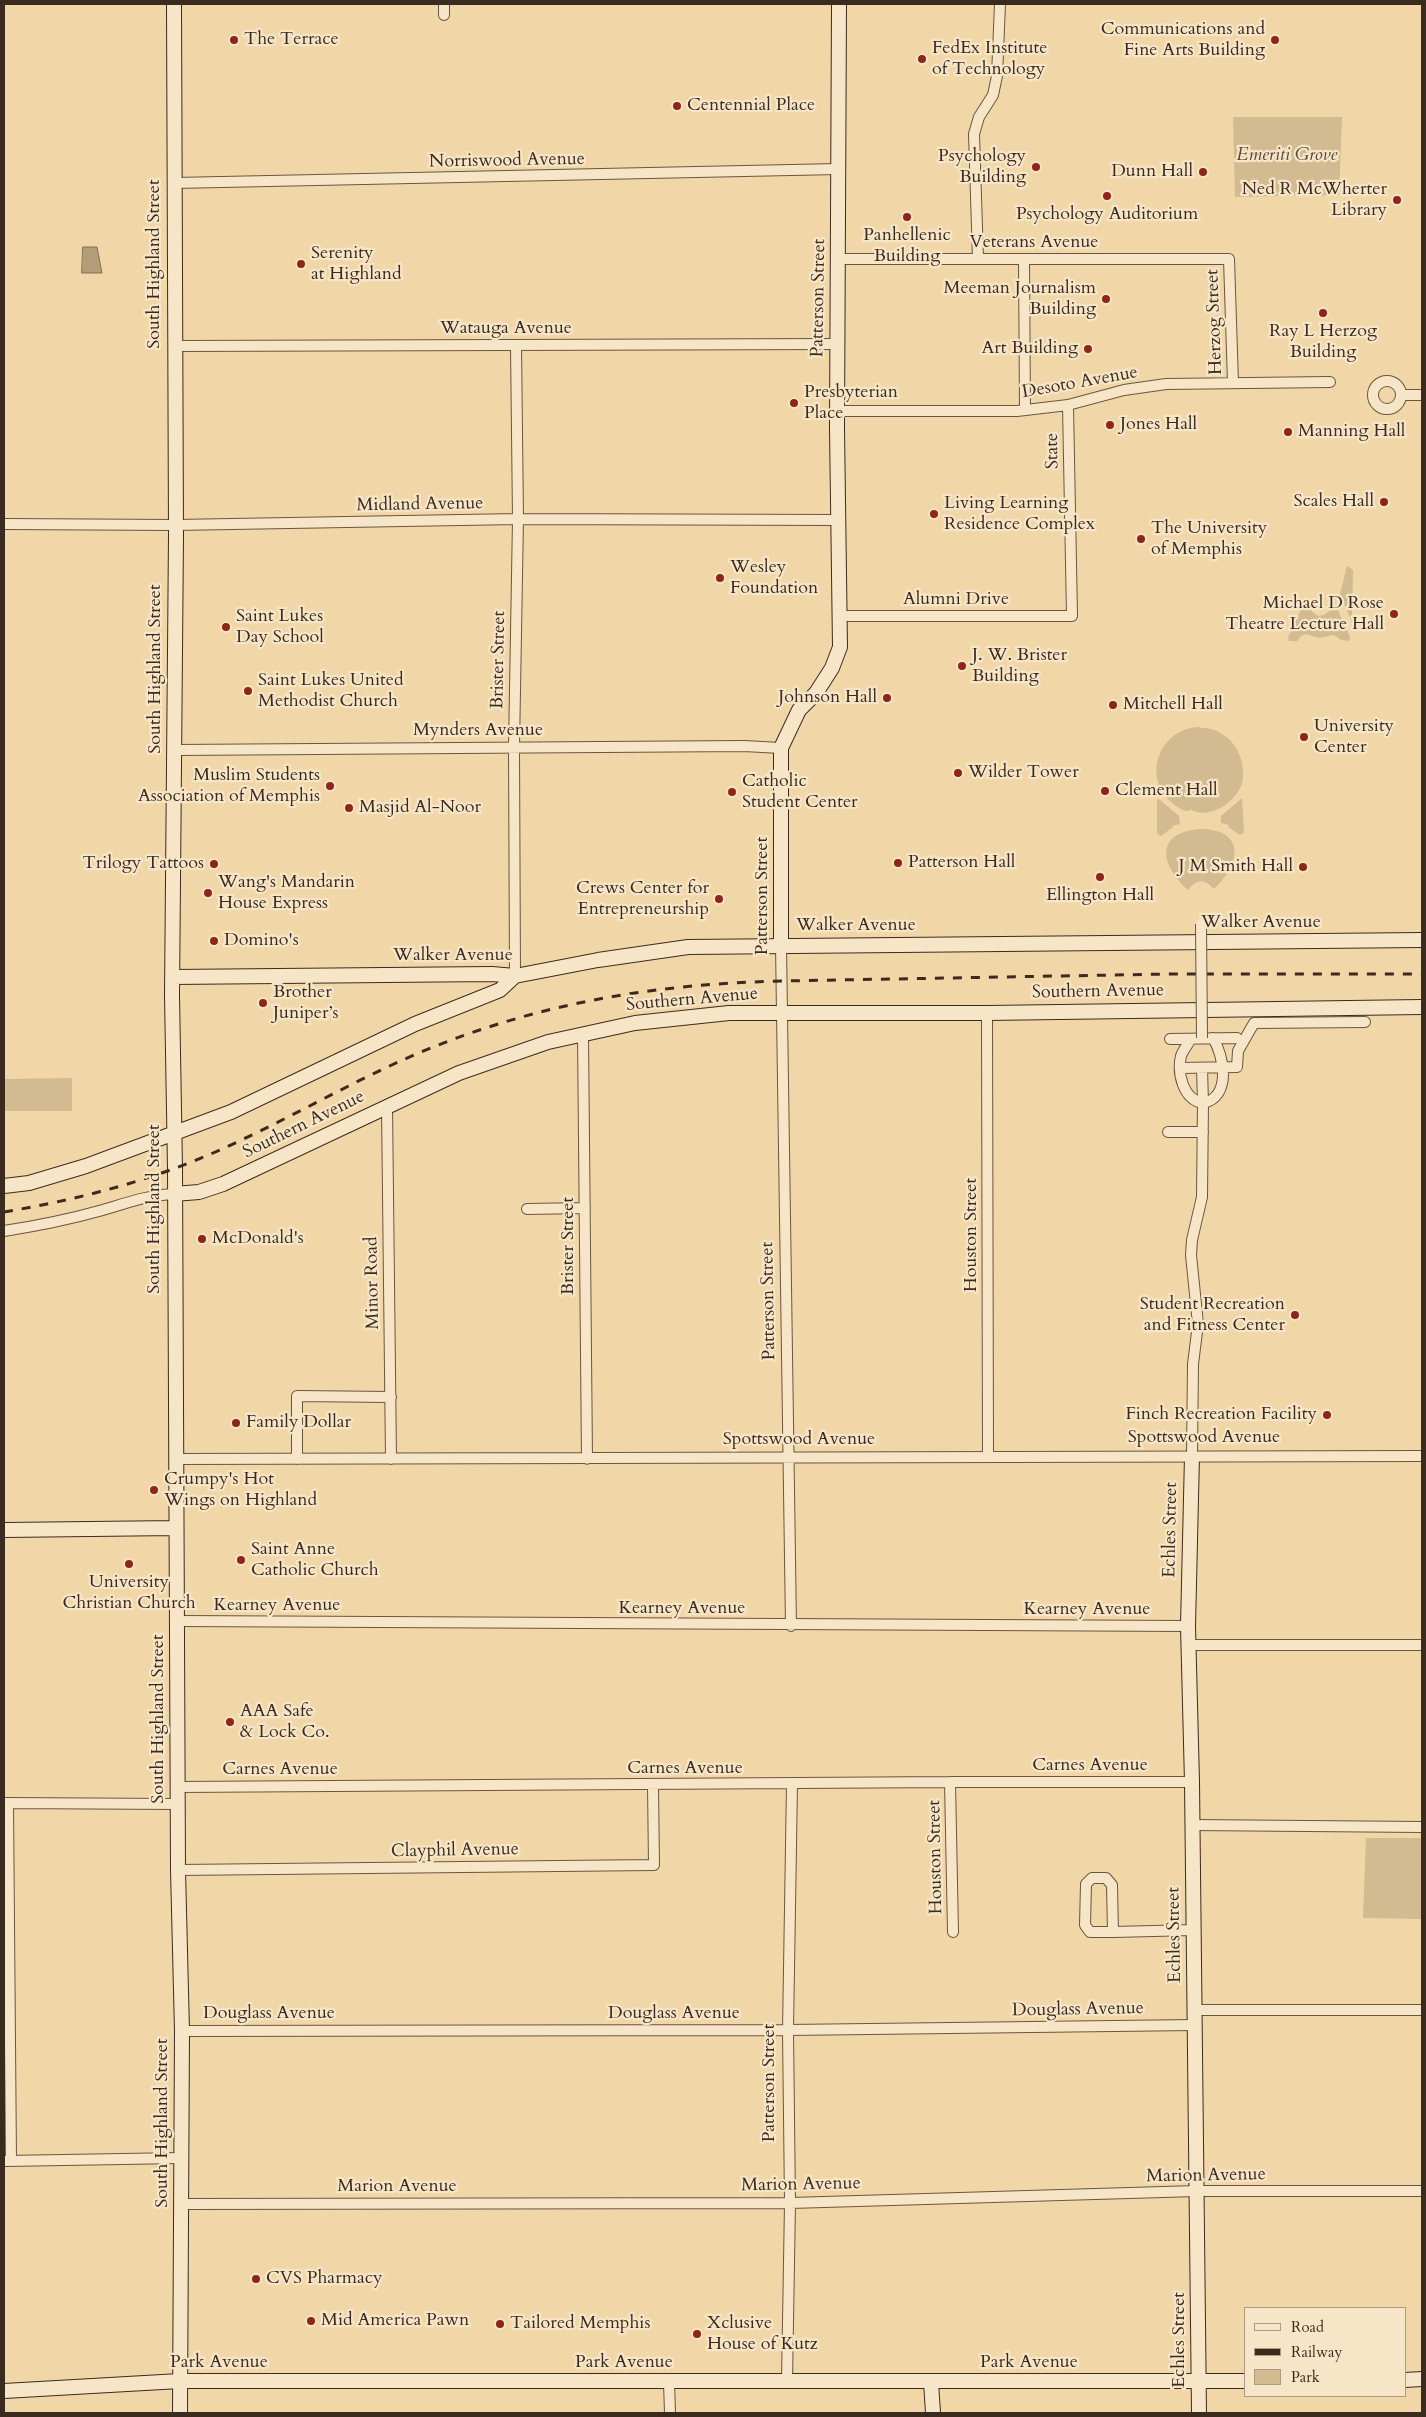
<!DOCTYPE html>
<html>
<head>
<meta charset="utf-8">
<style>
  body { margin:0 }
  #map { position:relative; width:1426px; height:2417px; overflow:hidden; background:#f1d7a8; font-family:Cardo,serif }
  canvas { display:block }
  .frame { position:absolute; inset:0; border:5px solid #3b2b1f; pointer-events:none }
  .legend { position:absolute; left:1244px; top:2307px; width:162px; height:90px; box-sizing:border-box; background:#f6e5c6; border:1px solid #ab9b83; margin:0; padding:6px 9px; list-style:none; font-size:15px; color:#3b2b1f }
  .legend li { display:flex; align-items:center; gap:10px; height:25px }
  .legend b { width:25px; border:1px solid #ab9b83 }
</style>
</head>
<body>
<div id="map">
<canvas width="1426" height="2417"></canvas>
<div class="frame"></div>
<ul class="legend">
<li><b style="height:6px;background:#f6e5c6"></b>Road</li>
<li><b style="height:6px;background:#3b2b1f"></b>Railway</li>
<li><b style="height:14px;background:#d2ba91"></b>Park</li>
</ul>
</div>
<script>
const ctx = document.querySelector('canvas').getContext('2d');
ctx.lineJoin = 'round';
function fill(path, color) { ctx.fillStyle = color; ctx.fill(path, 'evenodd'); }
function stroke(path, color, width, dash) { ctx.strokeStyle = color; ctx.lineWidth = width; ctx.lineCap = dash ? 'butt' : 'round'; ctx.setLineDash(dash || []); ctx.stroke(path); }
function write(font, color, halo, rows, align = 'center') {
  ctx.font = font + ' Cardo,serif'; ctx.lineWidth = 4.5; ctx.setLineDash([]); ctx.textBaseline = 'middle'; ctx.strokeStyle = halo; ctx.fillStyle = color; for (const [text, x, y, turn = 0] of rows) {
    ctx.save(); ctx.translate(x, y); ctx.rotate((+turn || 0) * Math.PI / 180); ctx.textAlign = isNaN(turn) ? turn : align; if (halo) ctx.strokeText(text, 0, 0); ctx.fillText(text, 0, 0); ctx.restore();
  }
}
fill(new Path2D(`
  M 1233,117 L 1342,117 L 1339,195 L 1235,197 Z
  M 1347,566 L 1353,570 L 1352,622 L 1340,594 Z
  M 1303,605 L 1318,616 L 1324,615 L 1336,606 L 1350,637 L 1349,641 L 1341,640 L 1334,635 L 1319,638 L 1306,634 L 1301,636 L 1297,641 L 1289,641 L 1288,637 Z
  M 1199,727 C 1202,729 1205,727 1211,729 C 1231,735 1243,752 1243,774 C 1244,786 1236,797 1225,805 C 1216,812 1201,815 1194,811 C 1188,808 1191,811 1187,811 C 1182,811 1175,805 1171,802 C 1141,775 1161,728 1199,727 Z
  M 1242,798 L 1244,832 L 1240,835 L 1228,827 L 1229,825 L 1221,823 L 1221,816 Z
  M 1159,799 L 1179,816 L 1180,824 L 1172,826 L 1173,827 L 1161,836 L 1157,833 L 1157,800 Z
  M 1201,829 C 1247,830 1240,865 1214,889 C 1204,879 1198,878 1188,890 C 1160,865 1154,832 1201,829 Z
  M 72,1078 L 72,1111 L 4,1111 L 4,1079 Z
  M 1366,1838 L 1422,1838 L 1422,1919 L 1363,1918 Z`), '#d2ba91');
const water = new Path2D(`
  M 83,247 L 97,247 L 102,273 L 82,273 Z`);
fill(water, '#b39d79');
stroke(water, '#836f55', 1);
const street = new Path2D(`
  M 444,4 L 444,15
  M 174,183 L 839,169
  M 838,259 L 1229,259 L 1233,383
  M 978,259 L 974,134 L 979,117 L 993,95 L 997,76 L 1000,4
  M 1024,260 L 1025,410
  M 174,346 L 837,344
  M1373 395a14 14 0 1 1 28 0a14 14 0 1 1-28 0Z
  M 1401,395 L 1422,395
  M 837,411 L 1017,411 L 1068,405 L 1124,390 L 1166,384 L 1330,382
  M 4,524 L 175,525 L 518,519 L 837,520
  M 840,616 L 1072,616 L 1068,405
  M 175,750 L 744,746 L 781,748
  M 781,945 L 791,1626
  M 515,976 L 514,747 L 518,519 L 516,346
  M 987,1013 L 988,1457
  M 583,1034 L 587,1459
  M 1170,1039 L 1237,1038
  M 1191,1039 C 1188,1044 1183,1050 1181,1056 C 1177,1073 1183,1100 1203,1103 L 1202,1197 L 1192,1240 L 1191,1255 L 1198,1324 L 1193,1364 L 1192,1456
  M 1180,1068 L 1237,1067 L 1238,1051 L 1254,1023 L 1365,1022
  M 1202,1068 L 1203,1103 C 1232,1097 1224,1056 1213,1038
  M 387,1106 L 391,1459
  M 1168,1132 L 1203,1132
  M 527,1209 L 585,1208
  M 4,1231 C 36,1226 67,1220 99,1211 C 124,1204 147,1195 174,1194
  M 175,1459 L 1422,1456
  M 297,1459 L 297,1396 L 391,1397
  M 177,1621 L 1188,1626
  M 1189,1645 L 1422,1645
  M 950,1782 L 953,1932
  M 178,1787 L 950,1782 L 1192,1782
  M 4,1803 L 178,1804
  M 8,1803 L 11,2161
  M 1192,1825 L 1422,1827
  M 178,1870 L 654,1865 L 653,1786
  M 1113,1932 L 1090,1932 L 1085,1925 L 1086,1884 L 1092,1878 L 1106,1878 L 1112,1885 L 1113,1932 L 1194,1930
  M 1195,2010 L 1422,2010
  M 182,2031 L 788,2030 L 1195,2025
  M 5,2161 L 181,2158
  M 181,2204 L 790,2203 L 1197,2191 L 1422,2191
  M 787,2381 L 790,2203 L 788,2030 L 792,1784
  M 669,2382 L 670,2413`);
const secondary = new Path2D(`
  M 174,4 L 176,535 L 172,995 L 175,1168 L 178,1870 L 182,2031 L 180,2413
  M 781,945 L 781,748 L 799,710 L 816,693 L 832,668 L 840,647 L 837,428 L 839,4
  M 172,977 L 492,974 L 515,976 L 598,960 L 688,947 L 1422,940
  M 4,1186 L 29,1183 L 86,1166 L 231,1112 L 415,1024 L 500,990 L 515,976
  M 174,1194 L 199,1192 L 223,1184 L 459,1073 L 548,1042 L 635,1023 L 729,1013 L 987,1013 L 1422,1007
  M 1192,1456 L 1188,1626 L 1192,1782 L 1199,2413
  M 4,1530 L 176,1528
  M 1405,2380 L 1422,2379
  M 931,2382 L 933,2413
  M 4,2391 L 180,2381 L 1245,2381`);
stroke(street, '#685641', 12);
stroke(secondary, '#3b2b1f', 16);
stroke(street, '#f6e5c6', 10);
stroke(secondary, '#f6e5c6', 14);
stroke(new Path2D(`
  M 4,1212 C 75,1200 147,1182 213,1153 C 284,1122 350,1082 421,1052 C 539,1003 654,984 782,981 L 1169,974 L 1422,974`), '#3b2b1f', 3, [9, 9]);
const streetBridge = new Path2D(`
  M 1201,924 L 1202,1038`);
stroke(streetBridge, '#685641', 12, []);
stroke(streetBridge, '#f6e5c6', 10);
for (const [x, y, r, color] of [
  [234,40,5,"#8f2418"],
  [1275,40,5,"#8f2418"],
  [922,59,5,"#8f2418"],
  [677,106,5,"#8f2418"],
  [1036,167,5,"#8f2418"],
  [1203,172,5,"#8f2418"],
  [1107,196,5,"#8f2418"],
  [1397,200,5,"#8f2418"],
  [907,217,5,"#8f2418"],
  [301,264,5,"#8f2418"],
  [1106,299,5,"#8f2418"],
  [1323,313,5,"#8f2418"],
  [1088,349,5,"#8f2418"],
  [794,403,5,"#8f2418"],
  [1110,425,5,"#8f2418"],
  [1288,432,5,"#8f2418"],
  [1384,502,5,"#8f2418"],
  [934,514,5,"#8f2418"],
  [1141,539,5,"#8f2418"],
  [720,578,5,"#8f2418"],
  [1394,614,5,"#8f2418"],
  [226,627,5,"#8f2418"],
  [962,666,5,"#8f2418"],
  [248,691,5,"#8f2418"],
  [887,698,5,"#8f2418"],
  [1113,705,5,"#8f2418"],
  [1304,737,5,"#8f2418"],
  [958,773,5,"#8f2418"],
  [330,786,5,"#8f2418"],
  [1105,791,5,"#8f2418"],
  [732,792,5,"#8f2418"],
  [349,808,5,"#8f2418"],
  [898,863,5,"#8f2418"],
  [214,864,5,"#8f2418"],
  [1303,867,5,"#8f2418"],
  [1100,877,5,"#8f2418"],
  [208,893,5,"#8f2418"],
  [719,899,5,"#8f2418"],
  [214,941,5,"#8f2418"],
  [263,1003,5,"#8f2418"],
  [202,1239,5,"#8f2418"],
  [1295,1315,5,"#8f2418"],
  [1327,1415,5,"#8f2418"],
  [236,1423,5,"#8f2418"],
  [154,1490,5,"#8f2418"],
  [241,1560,5,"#8f2418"],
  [129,1564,5,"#8f2418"],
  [230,1722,5,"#8f2418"],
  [256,2279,5,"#8f2418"],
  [311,2321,5,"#8f2418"],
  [500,2324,5,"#8f2418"],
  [697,2334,5,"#8f2418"]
]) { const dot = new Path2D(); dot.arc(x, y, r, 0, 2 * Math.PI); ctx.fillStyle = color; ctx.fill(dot); stroke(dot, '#f6e5c6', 2); }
write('18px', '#3b2b1f', '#f6e5c6', [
  ["Communications and",1265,30,"right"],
  ["Fine Arts Building",1265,51,"right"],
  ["The Terrace",244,40],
  ["FedEx Institute",932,49],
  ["of Technology",932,70],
  ["Centennial Place",687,106],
  ["Psychology",1026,157,"right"],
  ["Building",1026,178,"right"],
  ["Dunn Hall",1193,172,"right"],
  ["Ned R McWherter",1387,190,"right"],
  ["Library",1387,211,"right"],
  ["Psychology Auditorium",1107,215,"center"],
  ["Panhellenic",907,236,"center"],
  ["Building",907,257,"center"],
  ["Serenity",311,254],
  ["at Highland",311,275],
  ["Meeman Journalism",1096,289,"right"],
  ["Building",1096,310,"right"],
  ["Ray L Herzog",1323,332,"center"],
  ["Building",1323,353,"center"],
  ["Art Building",1078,349,"right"],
  ["Presbyterian",804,393],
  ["Place",804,414],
  ["Jones Hall",1120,425],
  ["Manning Hall",1298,432],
  ["Scales Hall",1374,502,"right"],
  ["Living Learning",944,504],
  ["Residence Complex",944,525],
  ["The University",1151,529],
  ["of Memphis",1151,550],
  ["Wesley",730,568],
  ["Foundation",730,589],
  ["Michael D Rose",1384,604,"right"],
  ["Theatre Lecture Hall",1384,625,"right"],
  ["Saint Lukes",236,617],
  ["Day School",236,638],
  ["J. W. Brister",972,656],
  ["Building",972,677],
  ["Saint Lukes United",258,681],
  ["Methodist Church",258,702],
  ["Johnson Hall",877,698,"right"],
  ["Mitchell Hall",1123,705],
  ["University",1314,727],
  ["Center",1314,748],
  ["Wilder Tower",968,773],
  ["Muslim Students",320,776,"right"],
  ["Association of Memphis",320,797,"right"],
  ["Catholic",742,782],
  ["Student Center",742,803],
  ["Clement Hall",1115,791],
  ["Masjid Al-Noor",359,808],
  ["Patterson Hall",908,863],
  ["Trilogy Tattoos",204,864,"right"],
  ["J M Smith Hall",1293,867,"right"],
  ["Wang's Mandarin",218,883],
  ["House Express",218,904],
  ["Crews Center for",709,889,"right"],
  ["Entrepreneurship",709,910,"right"],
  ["Ellington Hall",1100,896,"center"],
  ["Domino's",224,941],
  ["Brother",273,993],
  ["Juniper’s",273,1014],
  ["McDonald's",212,1239],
  ["Student Recreation",1285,1305,"right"],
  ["and Fitness Center",1285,1326,"right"],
  ["Finch Recreation Facility",1317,1415,"right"],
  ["Family Dollar",246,1423],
  ["Crumpy's Hot",164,1480],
  ["Wings on Highland",164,1501],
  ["Saint Anne",251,1550],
  ["Catholic Church",251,1571],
  ["University",129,1583,"center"],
  ["Christian Church",129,1604,"center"],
  ["AAA Safe",240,1712],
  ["& Lock Co.",240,1733],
  ["CVS Pharmacy",266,2279],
  ["Mid America Pawn",321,2321],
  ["Tailored Memphis",510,2324],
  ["Xclusive",707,2324],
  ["House of Kutz",707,2345]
], 'left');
write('italic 18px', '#594836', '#f6e5c6', [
  ["Emeriti Grove",1287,156]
]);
write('18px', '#3b2b1f', '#f6e5c6', [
  ["Norriswood Avenue",507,161,-1],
  ["Veterans Avenue",1034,243],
  ["South Highland Street",155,264,-90],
  ["Patterson Street",819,298,-89],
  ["Herzog Street",1215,322,-92],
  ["Watauga Avenue",506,329],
  ["Desoto Avenue",1080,383,-10],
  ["State",1053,451,-91],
  ["Midland Avenue",420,505,-1],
  ["Alumni Drive",956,600],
  ["Brister Street",499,660,-89],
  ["South Highland Street",156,669,-90],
  ["Mynders Avenue",478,731],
  ["Patterson Street",763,896,-90],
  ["Walker Avenue",1261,923],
  ["Walker Avenue",856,926],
  ["Walker Avenue",453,956],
  ["Southern Avenue",1098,992,-1],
  ["Southern Avenue",692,1000,-5],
  ["Southern Avenue",304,1125,-26],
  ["South Highland Street",155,1209,-90],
  ["Houston Street",972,1235,-90],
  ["Brister Street",569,1246,-90],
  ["Minor Road",373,1283,-91],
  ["Patterson Street",769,1301,-91],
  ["Spottswood Avenue",1204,1438],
  ["Spottswood Avenue",799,1440],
  ["Echles Street",1171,1530,-89],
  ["Kearney Avenue",277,1606],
  ["Kearney Avenue",682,1609],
  ["Kearney Avenue",1087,1610],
  ["South Highland Street",159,1719,-90],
  ["Carnes Avenue",1090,1766],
  ["Carnes Avenue",685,1769],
  ["Carnes Avenue",280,1770],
  ["Clayphil Avenue",455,1851,-1],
  ["Houston Street",936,1857,-91],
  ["Echles Street",1175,1935,-91],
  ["Douglass Avenue",1078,2010,-1],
  ["Douglass Avenue",269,2014],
  ["Douglass Avenue",674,2014],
  ["Patterson Street",770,2083,-90],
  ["South Highland Street",163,2123,-90],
  ["Marion Avenue",1206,2176,-1],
  ["Marion Avenue",801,2185,-1],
  ["Marion Avenue",397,2187],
  ["Echles Street",1180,2340,-90],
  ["Park Avenue",219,2363],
  ["Park Avenue",624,2363],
  ["Park Avenue",1029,2363]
]);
</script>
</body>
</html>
